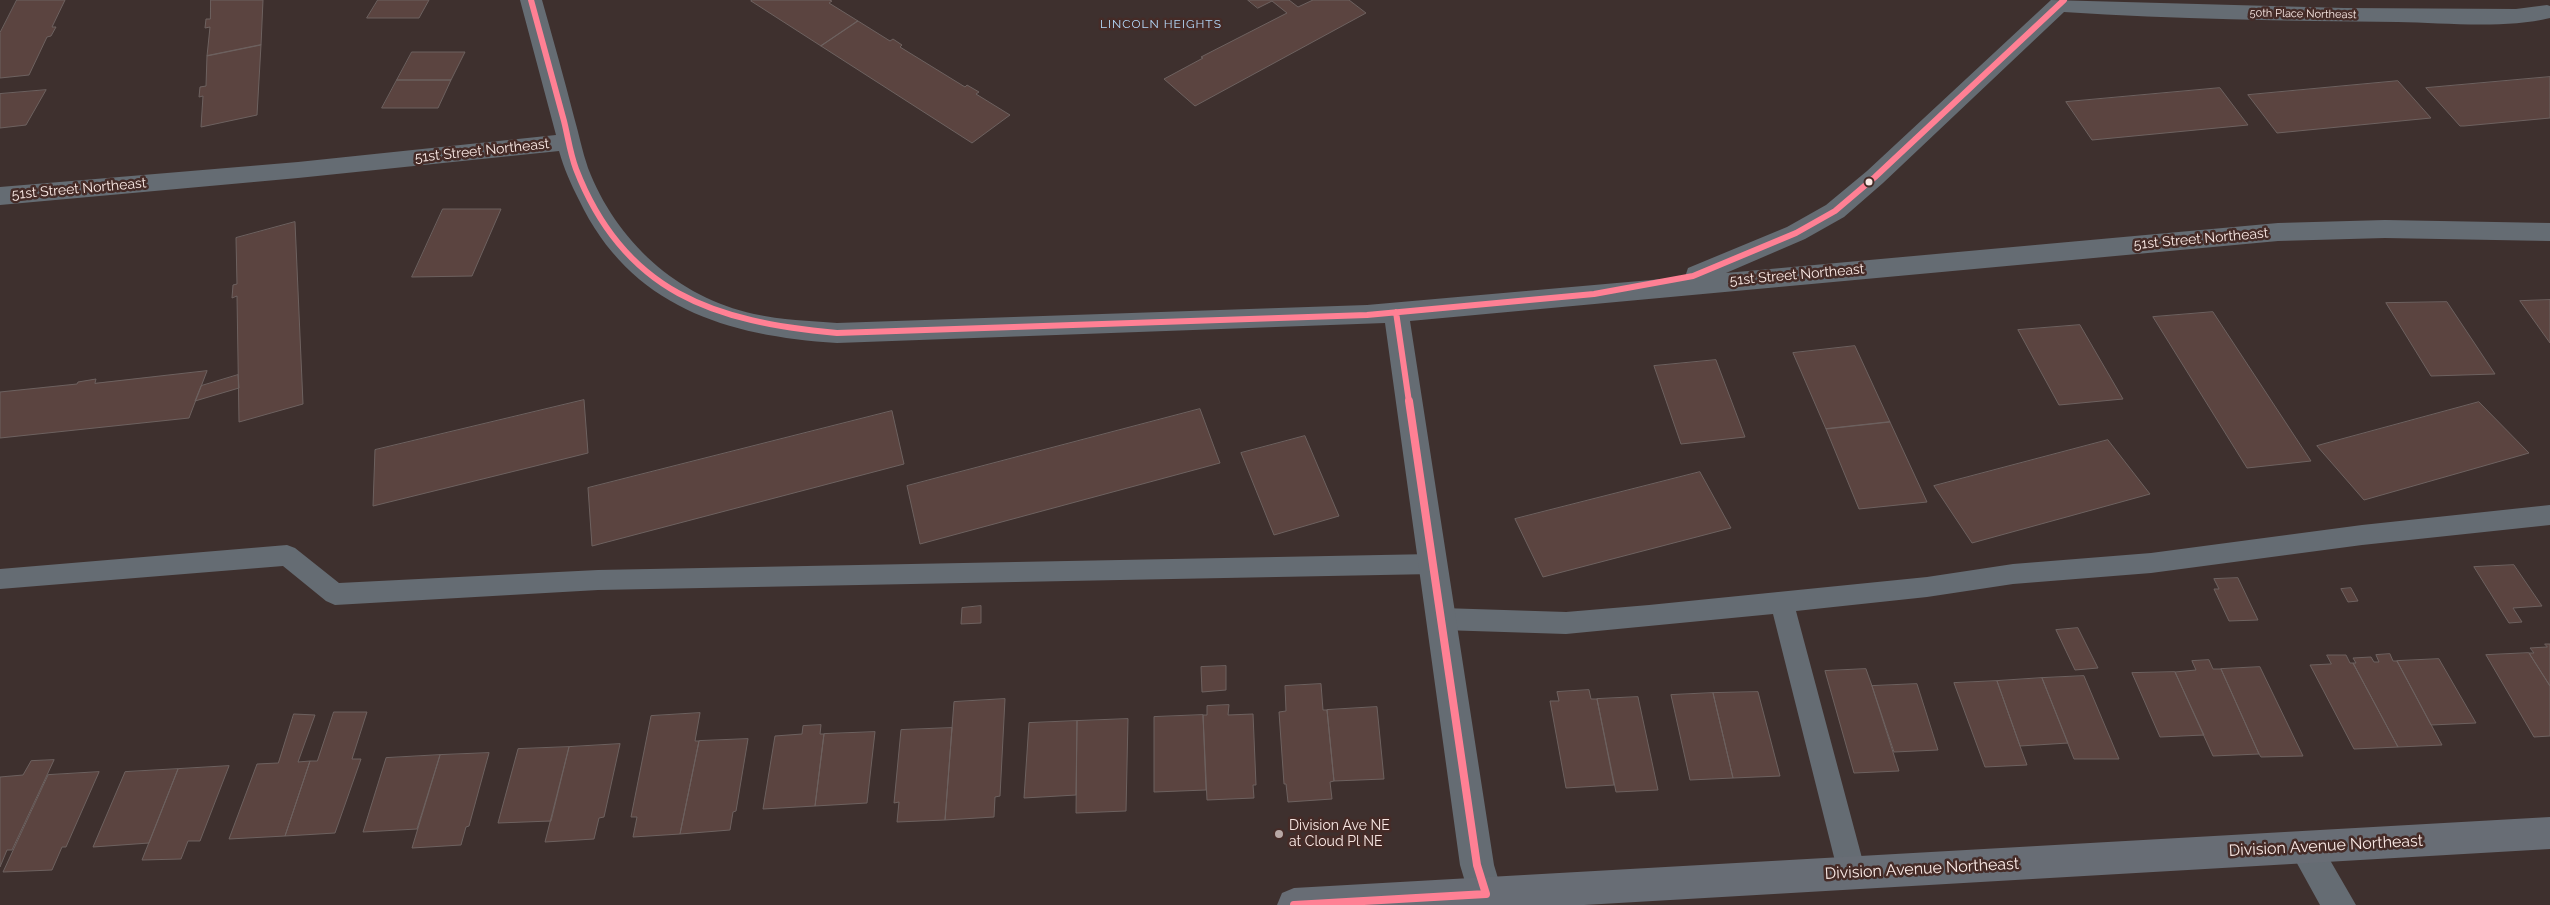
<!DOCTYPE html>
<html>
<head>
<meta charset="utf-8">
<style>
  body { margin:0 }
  canvas { display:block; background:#3e302e }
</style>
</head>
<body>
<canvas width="2550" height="905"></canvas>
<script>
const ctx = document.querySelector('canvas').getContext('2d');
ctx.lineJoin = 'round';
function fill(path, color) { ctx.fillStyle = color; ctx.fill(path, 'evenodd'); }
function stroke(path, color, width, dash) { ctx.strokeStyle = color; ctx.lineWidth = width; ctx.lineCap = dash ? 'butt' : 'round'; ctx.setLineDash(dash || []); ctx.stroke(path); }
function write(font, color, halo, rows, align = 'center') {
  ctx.font = font + ' Raleway,sans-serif'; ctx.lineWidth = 5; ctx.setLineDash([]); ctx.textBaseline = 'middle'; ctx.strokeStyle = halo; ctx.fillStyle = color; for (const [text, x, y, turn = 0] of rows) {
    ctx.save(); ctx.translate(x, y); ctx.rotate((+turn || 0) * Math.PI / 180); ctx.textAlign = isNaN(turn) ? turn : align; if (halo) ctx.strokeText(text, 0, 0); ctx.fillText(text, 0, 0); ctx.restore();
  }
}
const building = new Path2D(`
  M 17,0 L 65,0 L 52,27 L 56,27 L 51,36 L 47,37 L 29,75 L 0,78 L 0,33 Z
  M 211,0 L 263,0 L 261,45 L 207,56 L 210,27 L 205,28 L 206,19 L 210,19 Z
  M 378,0 L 429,0 L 419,18 L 367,18 Z
  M 753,0 L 829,0 L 832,1 L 829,3 L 858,21 L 821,46 L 751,1 Z
  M 1248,0 L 1289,0 L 1298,7 L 1313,0 L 1349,0 L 1366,13 L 1195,106 L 1164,79 L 1203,58 L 1201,57 L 1287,13 L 1272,1 L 1258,8 Z
  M 858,21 L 890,41 L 893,39 L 902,45 L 900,47 L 965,87 L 967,85 L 979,92 L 976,94 L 1010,115 L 972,143 L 821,46 Z
  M 261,45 L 257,115 L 201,127 L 203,96 L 199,97 L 200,87 L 206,86 L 207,56 Z
  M 412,52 L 465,52 L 451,80 L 397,80 Z
  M 2550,77 L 2550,118 L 2464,126 L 2460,126 L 2426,88 Z
  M 397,80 L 451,80 L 438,108 L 382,108 Z
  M 2398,81 L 2431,118 L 2277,133 L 2248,95 Z
  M 2220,88 L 2248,125 L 2092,140 L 2066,102 Z
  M 46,90 L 26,125 L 0,128 L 0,94 Z
  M 443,209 L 501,209 L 472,276 L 412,277 Z
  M 295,222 L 303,404 L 239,422 L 237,296 L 232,298 L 233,285 L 237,284 L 236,238 Z
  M 2550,300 L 2550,343 L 2520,301 Z
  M 2447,302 L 2495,374 L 2431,376 L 2386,303 Z
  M 2213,312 L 2311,461 L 2247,468 L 2153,317 Z
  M 2080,325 L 2123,399 L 2059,405 L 2018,330 Z
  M 1855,346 L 1890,422 L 1826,429 L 1793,353 Z
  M 1716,360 L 1745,437 L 1681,444 L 1654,366 Z
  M 207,371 L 189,418 L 0,438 L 0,392 L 77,384 L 78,382 L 96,379 L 95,383 Z
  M 238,375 L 239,388 L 195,401 L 201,386 Z
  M 584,400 L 588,453 L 373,506 L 375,450 Z
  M 2479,402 L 2529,453 L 2364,500 L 2317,446 Z
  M 1200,409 L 1220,463 L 920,544 L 907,486 Z
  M 892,411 L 904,464 L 592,546 L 588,488 Z
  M 1890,422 L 1927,502 L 1859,509 L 1826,429 Z
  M 1305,436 L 1339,516 L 1274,535 L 1241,453 Z
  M 2108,440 L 2150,494 L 1972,543 L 1934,486 Z
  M 1700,472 L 1731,528 L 1543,577 L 1515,519 Z
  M 2514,565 L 2542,606 L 2513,608 L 2522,622 L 2509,623 L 2474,567 Z
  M 2238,578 L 2258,620 L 2229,621 L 2214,589 L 2219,589 L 2214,579 Z
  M 2351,588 L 2358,601 L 2348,602 L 2341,589 Z
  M 981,606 L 981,623 L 961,624 L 962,608 Z
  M 2078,628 L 2098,668 L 2075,670 L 2056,630 Z
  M 2545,644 L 2550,644 L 2550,686 L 2529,653 L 2534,653 L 2530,648 L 2547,647 Z
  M 2529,653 L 2550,686 L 2550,736 L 2534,737 L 2486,655 Z
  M 2390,654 L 2393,661 L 2397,661 L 2442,745 L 2398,747 L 2353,663 L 2356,663 L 2353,658 L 2371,657 L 2374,662 L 2379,662 L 2376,655 Z
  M 2327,655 L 2346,655 L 2350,663 L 2353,663 L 2398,747 L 2354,749 L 2310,665 L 2331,664 Z
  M 2439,659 L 2476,723 L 2431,725 L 2397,661 Z
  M 2209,660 L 2213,669 L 2221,669 L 2259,754 L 2213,756 L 2175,672 L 2196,670 L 2192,661 Z
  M 1226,666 L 1226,690 L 1202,692 L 1201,667 Z
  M 2260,667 L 2303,756 L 2261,757 L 2259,754 L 2221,669 Z
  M 1866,669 L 1872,686 L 1899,771 L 1854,773 L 1825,671 Z
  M 2175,672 L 2204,735 L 2160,737 L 2132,673 Z
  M 2084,676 L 2119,759 L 2074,759 L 2042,678 Z
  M 2042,678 L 2068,743 L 2020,746 L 1997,681 Z
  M 1997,681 L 2020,746 L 2027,765 L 1985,767 L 1954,683 Z
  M 1321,684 L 1323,710 L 1327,710 L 1334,781 L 1330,782 L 1332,799 L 1288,802 L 1286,784 L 1284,784 L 1279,712 L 1286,711 L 1285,686 Z
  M 1917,684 L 1938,750 L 1894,752 L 1872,686 Z
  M 1589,690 L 1591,699 L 1597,699 L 1614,785 L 1566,788 L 1550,701 L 1559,701 L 1557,692 Z
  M 1758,692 L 1780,776 L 1733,778 L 1713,693 Z
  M 1713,693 L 1733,778 L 1690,780 L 1671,695 Z
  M 1638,697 L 1658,790 L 1616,792 L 1597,699 Z
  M 1005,699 L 1000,796 L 995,797 L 994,817 L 945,820 L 954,702 Z
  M 1229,705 L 1228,715 L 1253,714 L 1256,785 L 1253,785 L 1254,798 L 1207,800 L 1203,715 L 1207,715 L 1207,706 Z
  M 1377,707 L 1384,779 L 1334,781 L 1327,710 Z
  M 334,712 L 367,712 L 352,759 L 361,759 L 335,833 L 285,836 L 310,761 L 317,761 Z
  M 700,713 L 695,741 L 699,741 L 680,834 L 633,837 L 637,817 L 631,817 L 651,716 Z
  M 294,714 L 315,715 L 298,762 L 310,761 L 285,836 L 229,839 L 257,764 L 278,763 Z
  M 1203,715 L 1206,790 L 1154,792 L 1154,717 Z
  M 1128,719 L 1126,811 L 1076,813 L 1077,721 Z
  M 1077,721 L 1076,795 L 1024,798 L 1029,723 Z
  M 821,725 L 820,734 L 824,734 L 815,806 L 763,809 L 775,736 L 802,734 L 803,726 Z
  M 952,728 L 945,820 L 897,822 L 899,802 L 894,803 L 901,730 Z
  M 875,732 L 867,803 L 815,806 L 824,734 Z
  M 748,739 L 736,811 L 733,812 L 730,830 L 680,834 L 699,741 Z
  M 620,744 L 604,817 L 599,818 L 594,839 L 545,842 L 569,747 Z
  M 569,747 L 551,821 L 498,823 L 518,749 Z
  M 489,753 L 469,826 L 466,827 L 461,845 L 412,848 L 440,755 Z
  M 440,755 L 417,829 L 363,832 L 386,758 Z
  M 54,760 L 12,850 L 7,850 L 0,867 L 0,777 L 23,775 L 31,761 Z
  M 229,766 L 200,841 L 188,841 L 181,859 L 142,860 L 178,769 Z
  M 178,769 L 149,843 L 93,847 L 125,772 Z
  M 99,772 L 66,847 L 62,847 L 52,870 L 3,872 L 48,775 Z`);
fill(building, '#5b4440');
stroke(building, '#6d615f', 1);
fill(new Path2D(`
  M 2550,505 L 2550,525 L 2362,545 L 2151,573 L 2013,584 L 1927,597 L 1796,611 L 1866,873 L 1862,883 L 1852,886 L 1842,883 L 1838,873 L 1773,614 L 1566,634 L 1442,630 L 1433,627 L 1430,619 L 1433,611 L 1442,608 L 1566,612 L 1649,605 L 1927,577 L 2013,564 L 2151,553 L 2362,525 Z
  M 287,545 L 295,548 L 339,583 L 598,570 L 1433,554 L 1441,557 L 1445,564 L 1441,571 L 1433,574 L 598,590 L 335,605 L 326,601 L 283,566 L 0,589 L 0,569 Z`), '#656c73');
fill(new Path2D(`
  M 520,0 L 542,0 C 553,39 564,78 574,117 C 579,134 582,151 588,168 C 616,241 677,297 754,314 C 782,320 809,321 837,323 L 1367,305 L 1685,277 L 1688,268 L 1787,227 L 1826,205 L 1867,171 L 2051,0 L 2344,8 L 2516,9 L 2547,5 L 2550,6 L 2550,18 C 2505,29 2445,23 2398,22 C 2287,21 2175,19 2064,12 L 1883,183 L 1844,217 L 1805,239 L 1726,273 L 2278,223 L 2385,220 L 2550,223 L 2550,241 L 2385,238 L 2278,241 L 1410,321 L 1494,865 L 1506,905 L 1472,905 L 1460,865 L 1385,323 L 837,343 C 727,336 630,307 579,200 C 571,184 564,169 559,151 L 298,178 L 0,205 L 0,187 L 298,162 L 556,135 Z
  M 2304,831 L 2316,836 L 2356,905 L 2320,905 L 2288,847 L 2292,836 Z`), '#656c73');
fill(new Path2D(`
  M 2550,817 L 2550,849 L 1584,905 L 1277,905 L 1282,893 L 1294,888 Z`), '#686d75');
stroke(new Path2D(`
  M 531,0 C 542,40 553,80 564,121 C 568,137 570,153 576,169 C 624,293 715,322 837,333 L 1367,315 L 1594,294 L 1693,276 L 1796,233 L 1835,211 L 1875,177 L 2064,0
  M 1396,312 L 1409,402`), '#ff8094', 6);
stroke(new Path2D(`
  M 1294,905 L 1486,894 L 1477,865 L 1409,401`), '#ff8094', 8);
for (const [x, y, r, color] of [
  [1869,182,4.5,"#fae9e5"],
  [1279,834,5,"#b8a8a5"]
]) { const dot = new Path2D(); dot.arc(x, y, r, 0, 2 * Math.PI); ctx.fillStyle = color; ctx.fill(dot); stroke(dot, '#452b27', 2); }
write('11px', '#fae9e5', '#452b27', [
  ["50th Place Northeast",2303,14,1]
]);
ctx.letterSpacing = '1px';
write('12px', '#b5d9fa', '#452b27', [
  ["LINCOLN HEIGHTS",1161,24]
]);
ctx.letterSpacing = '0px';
write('14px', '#fae9e5', '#452b27', [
  ["51st Street Northeast",482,151,-6],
  ["51st Street Northeast",79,189,-5],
  ["51st Street Northeast",2201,239,-5],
  ["51st Street Northeast",1797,275,-5]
]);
write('14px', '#fae9e5', '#452b27', [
  ["Division Ave NE",1289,826],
  ["at Cloud Pl NE",1289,842]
], 'left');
write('16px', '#fae9e5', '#452b27', [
  ["Division Avenue Northeast",2326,846,-3],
  ["Division Avenue Northeast",1922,869,-3]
]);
</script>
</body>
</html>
